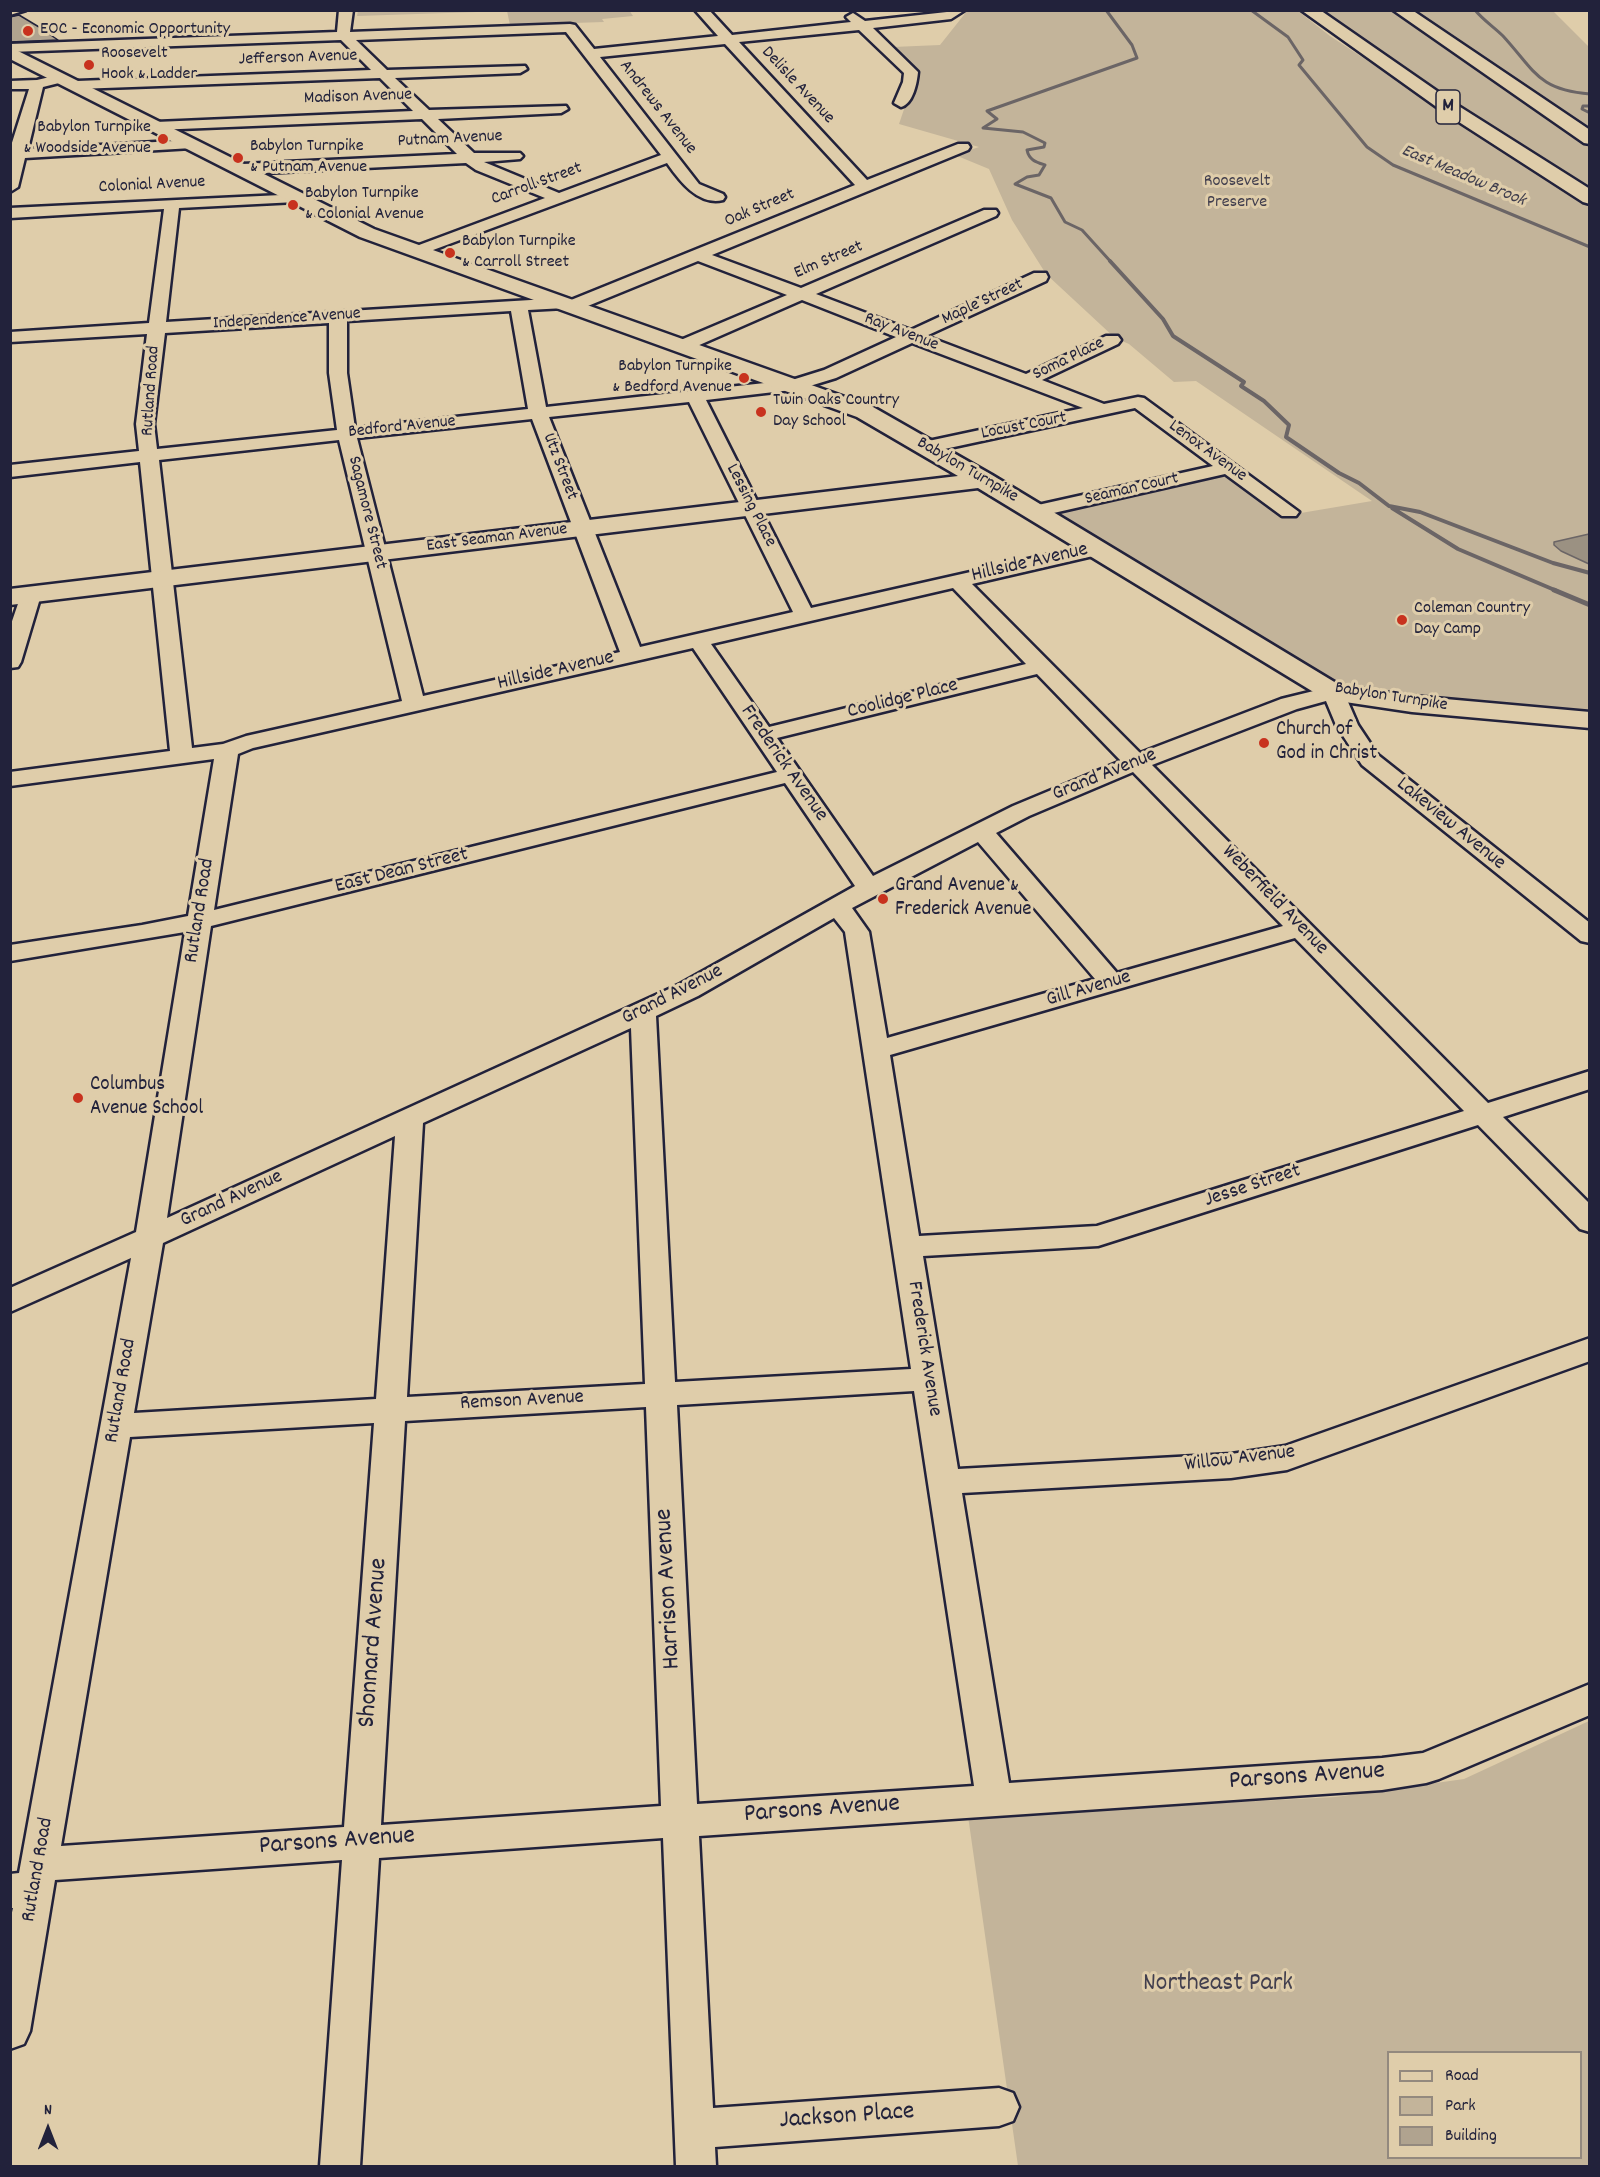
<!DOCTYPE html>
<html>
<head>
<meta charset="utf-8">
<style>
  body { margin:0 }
  #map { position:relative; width:1600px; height:2177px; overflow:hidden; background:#dfcdaa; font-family:Dekko,sans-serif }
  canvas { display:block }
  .frame { position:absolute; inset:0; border:12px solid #22223b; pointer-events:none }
  .legend { position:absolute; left:1387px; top:2051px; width:195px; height:108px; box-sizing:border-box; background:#dfcdaa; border:2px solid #93897e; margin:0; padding:8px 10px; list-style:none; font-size:18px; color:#22223b }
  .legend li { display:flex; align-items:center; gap:12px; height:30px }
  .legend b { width:30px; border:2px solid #93897e }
  .north { position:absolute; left:18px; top:2099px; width:60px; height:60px; -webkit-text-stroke:4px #dfcdaa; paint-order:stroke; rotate:0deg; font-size:16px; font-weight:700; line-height:24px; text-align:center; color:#22223b }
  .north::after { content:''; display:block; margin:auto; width:21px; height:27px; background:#22223b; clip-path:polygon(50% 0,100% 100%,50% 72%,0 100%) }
</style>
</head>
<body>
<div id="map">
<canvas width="1600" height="2177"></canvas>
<div class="frame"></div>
<ul class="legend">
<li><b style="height:8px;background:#dfcdaa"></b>Road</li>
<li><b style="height:16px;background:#c3b49a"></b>Park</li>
<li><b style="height:16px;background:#b0a38f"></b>Building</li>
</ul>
<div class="north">N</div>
</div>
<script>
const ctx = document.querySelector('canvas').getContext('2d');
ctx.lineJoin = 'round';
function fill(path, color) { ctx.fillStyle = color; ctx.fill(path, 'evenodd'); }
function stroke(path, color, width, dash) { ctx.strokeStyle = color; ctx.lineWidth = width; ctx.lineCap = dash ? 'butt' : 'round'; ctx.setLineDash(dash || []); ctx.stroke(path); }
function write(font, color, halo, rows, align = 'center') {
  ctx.font = font + ' Dekko,sans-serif'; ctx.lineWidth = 6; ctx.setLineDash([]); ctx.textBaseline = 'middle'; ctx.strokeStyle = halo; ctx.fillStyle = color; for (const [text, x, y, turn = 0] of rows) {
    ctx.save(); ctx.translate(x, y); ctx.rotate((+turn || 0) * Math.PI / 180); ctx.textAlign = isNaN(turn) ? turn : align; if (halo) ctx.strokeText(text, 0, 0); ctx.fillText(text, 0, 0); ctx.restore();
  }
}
fill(new Path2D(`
  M 358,10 L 629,10 L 633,16 L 602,19 L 604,22 L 510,25 L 507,11 L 357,16 Z
  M 967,11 L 1298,11 L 1330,36 L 1589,206 L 1589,721 L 1336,694 L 1039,512 L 1227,470 L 1289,515 L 1372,501 L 1196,381 L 1174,382 L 1129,344 L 1115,338 L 1046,274 L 1012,220 L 989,169 L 955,155 L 979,147 L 899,124 L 917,71 L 893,47 L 940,45 Z
  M 1319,11 L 1392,11 L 1589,146 L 1589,189 L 1414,78 Z
  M 1414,11 L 1553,11 L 1589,47 L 1589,132 Z
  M 1589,1721 L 1589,2166 L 1018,2166 L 968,1816 L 1336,1797 L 1464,1779 ZM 1388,2052 L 1580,2052 L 1580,2158 L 1388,2158 Z`), '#c3b49a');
const water = new Path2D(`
  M 1589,534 L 1589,564 L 1561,551 L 1554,545 L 1554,542 Z`);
fill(water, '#9b9182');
stroke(water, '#6b6566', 1.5);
stroke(new Path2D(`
  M 1106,10 L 1132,45 L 1137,58 L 987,111 L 997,119 L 983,128 L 1023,132 L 1045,143 L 1044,147 L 1027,150 C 1029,160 1036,162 1045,165 L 1039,175 L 1027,177 L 1015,184 L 1051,198 L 1065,222 L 1082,230 L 1111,262
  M 1251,10 L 1288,37 L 1303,60 L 1299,65 L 1367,147 L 1393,165 L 1590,247
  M 1475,10 C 1483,20 1494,27 1503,36 C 1535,71 1538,90 1590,94
  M 1590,106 L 1583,106 L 1582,109 L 1590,113`), '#6b6566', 3);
stroke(new Path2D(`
  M 1110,261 L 1163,319 L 1173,336 L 1244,382 L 1241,386 L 1264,401 L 1289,425 L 1286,437 L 1339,473 L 1359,483 L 1389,506 L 1420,512 L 1553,563 L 1590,573
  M 1392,508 L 1458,549 L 1557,591`), '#6b6566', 4);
stroke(new Path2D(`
  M 1554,590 L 1590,605`), '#6b6566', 5);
const building = new Path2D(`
  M 19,15 L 39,27 L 58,40 L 10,42 L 10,17 Z`);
fill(building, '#b0a38f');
stroke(building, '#22223b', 1.5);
const minor = new Path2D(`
  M 10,10 L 26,10 L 10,15 Z
  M 339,10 L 353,10 L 350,32 L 570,24 L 575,25 L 594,49 L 718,36 L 695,10 L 709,10 L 732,35 L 851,22 L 846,17 L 853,13 L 865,21 L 965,10 L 951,19 L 873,28 L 918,72 C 917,83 913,104 901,107 L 894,103 L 903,82 L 904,73 L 859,30 L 739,42 L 867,180 L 958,144 L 968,144 L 970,147 L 968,150 L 712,255 L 801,288 L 984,210 L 996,210 L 998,213 L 996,216 L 816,294 L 911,330 L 1034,273 L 1046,273 L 1048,277 L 1046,281 L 926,336 L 1026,374 L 1106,336 L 1118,336 L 1121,340 L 1118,344 L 1042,380 L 1104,404 L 1138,397 L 1144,398 L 1299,512 L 1296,516 L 1282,516 L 1225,474 L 1036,517 L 1029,515 L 1026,511 L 1029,507 L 1213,466 L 1135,408 L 926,453 L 919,451 L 917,447 L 919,443 L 1083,408 L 912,343 L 836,378 L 800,389 L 706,400 L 811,608 L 1099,543 L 1106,545 L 1109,549 L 1106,553 L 972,584 L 1140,753 L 1281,699 L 1334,686 L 1342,688 L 1358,725 L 1378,755 L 1590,923 L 1590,943 L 1581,941 L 1362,765 L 1336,725 L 1326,701 L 1297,709 L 1152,765 L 1488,1103 L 1590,1071 L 1590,1089 L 1503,1117 L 1590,1204 L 1590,1232 L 1580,1229 L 1478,1125 L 1098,1246 L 923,1256 L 958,1469 L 1231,1454 L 1285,1446 L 1590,1338 L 1590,1361 L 1287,1470 L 1231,1478 L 962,1493 L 1009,1783 L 1382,1758 L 1423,1753 L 1590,1684 L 1590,1715 L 1439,1779 L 1426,1783 L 1382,1790 L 699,1836 L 713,2108 L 999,2088 L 1013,2093 L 1019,2107 L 1013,2121 L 999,2126 L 715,2147 L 716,2166 L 676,2166 L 663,1838 L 379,1858 L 360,2166 L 320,2166 L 342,1860 L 55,1880 L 30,2031 L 24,2044 L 10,2049 L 10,1921 L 13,1908 L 10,1908 L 10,1874 L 19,1873 L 131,1258 L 10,1312 L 10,1288 L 136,1232 L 185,932 L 10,961 L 10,945 L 142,925 L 188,916 L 214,759 L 10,786 L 10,772 L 170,751 L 140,462 L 10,477 L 10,465 L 139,451 L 136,424 L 147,334 L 10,342 L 10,332 L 149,323 L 164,209 L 10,218 L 10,208 L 302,194 L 304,197 L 296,202 L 179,208 L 166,322 L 564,298 L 571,300 L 855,185 L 725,44 L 600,57 L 699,184 L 723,194 L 725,197 L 723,200 C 698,206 679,180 667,163 L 417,256 L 409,251 L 411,248 L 545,198 L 476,170 L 466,163 L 243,174 L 235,169 L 243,164 L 457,154 L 422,119 L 156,130 L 149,126 L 156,122 L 413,111 L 380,78 L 77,89 L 70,85 L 77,81 L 371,70 L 341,40 L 10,52 L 10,44 L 337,32 ZM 566,32 L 661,155 L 559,193 L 484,162 L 520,159 L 523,156 L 520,153 L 474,153 L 438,119 L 561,113 L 568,109 L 566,106 L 429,110 L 395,78 L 520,73 L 527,69 L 525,66 L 387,70 L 356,40 ZM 698,261 L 787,295 L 676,342 L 673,346 L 676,350 L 688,350 L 802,300 L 896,337 L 824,370 L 792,380 L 546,407 L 528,310 L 565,308 L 572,311 L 578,310 ZM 511,311 L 528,409 L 355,428 L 347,373 L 347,321 ZM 329,323 L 329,373 L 337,430 L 157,449 L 154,424 L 165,333 ZM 689,402 L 793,612 L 640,647 L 549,417 ZM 532,419 L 620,652 L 423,696 L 357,438 ZM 339,440 L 402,701 L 246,736 L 223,744 L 192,748 L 159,460 ZM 953,588 L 1026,664 L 769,727 L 711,644 ZM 693,648 L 777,772 L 214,910 L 238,754 L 253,748 ZM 1037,674 L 1121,761 L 1013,806 L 873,876 L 777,738 ZM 1133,772 L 1283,926 L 1117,973 L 996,833 L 1029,816 ZM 785,783 L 855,886 L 680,984 L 167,1218 L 211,926 ZM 978,842 L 1095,979 L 887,1038 L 869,932 L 852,908 ZM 834,918 L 845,932 L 911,1369 L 675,1382 L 656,1016 L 698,996 ZM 1295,938 L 1464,1111 L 1097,1226 L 919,1236 L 890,1055 ZM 631,1028 L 645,1384 L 407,1397 L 423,1123 ZM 395,1136 L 376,1399 L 134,1413 L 163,1243 ZM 914,1391 L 974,1786 L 697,1804 L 677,1405 ZM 646,1407 L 661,1806 L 381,1825 L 405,1421 ZM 374,1423 L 344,1827 L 61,1846 L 130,1437 Z
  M 54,76 L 61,80 L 59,83 L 43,87 L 28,149 L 192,140 L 199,144 L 192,148 L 25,158 L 18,187 L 10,192 L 10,149 L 29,89 L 10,89 L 10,81 L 37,80 Z
  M 31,589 L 38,591 L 41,595 L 21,662 L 18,667 L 10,668 L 10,627 L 21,595 L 24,591 Z`);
const major = new Path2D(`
  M 10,47 L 374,229 L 873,407 L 992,475 L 1341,686 L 1412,696 L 1590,712 L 1590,728 L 1412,712 L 1325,699 L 978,488 L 10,605 L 10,589 L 958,476 L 857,417 L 360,237 L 10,59 Z`);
const highway = new Path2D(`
  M 1301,10 L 1320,10 L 1457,105 L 1590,189 L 1590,204 L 1583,202 L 1445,113 Z
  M 1393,10 L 1412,10 L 1590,130 L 1590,144 L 1584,143 Z`);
stroke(minor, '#22223b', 5);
stroke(major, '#22223b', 5);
stroke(highway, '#22223b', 5);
fill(minor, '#dfcdaa');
fill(major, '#dfcdaa');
fill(highway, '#dfcdaa');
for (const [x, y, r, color] of [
  [28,31,6,"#c8321e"],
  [89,65,6,"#c8321e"],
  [163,139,6,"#c8321e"],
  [238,158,6,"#c8321e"],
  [293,205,6,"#c8321e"],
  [450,253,6,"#c8321e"],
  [744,378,6,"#c8321e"],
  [761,412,6,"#c8321e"],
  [1402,620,6,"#c8321e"],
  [1264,743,6,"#c8321e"],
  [883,899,6,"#c8321e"],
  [78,1098,6,"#c8321e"]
]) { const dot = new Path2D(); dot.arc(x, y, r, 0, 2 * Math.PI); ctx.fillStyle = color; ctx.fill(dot); stroke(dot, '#dfcdaa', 2); }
write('18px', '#22223b', '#dfcdaa', [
  ["EOC - Economic Opportunity",40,31],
  ["Roosevelt",101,55],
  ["Hook & Ladder",101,76],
  ["Babylon Turnpike",151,129,"right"],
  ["& Woodside Avenue",151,150,"right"],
  ["Babylon Turnpike",250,148],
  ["& Putnam Avenue",250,169],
  ["Babylon Turnpike",305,195],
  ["& Colonial Avenue",305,216],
  ["Babylon Turnpike",462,243],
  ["& Carroll Street",462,264],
  ["Babylon Turnpike",732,368,"right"],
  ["& Bedford Avenue",732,389,"right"],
  ["Twin Oaks Country",773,402],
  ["Day School",773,423],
  ["Coleman Country",1414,610],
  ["Day Camp",1414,631]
], 'left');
write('18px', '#22223b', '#dfcdaa', [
  ["Jefferson Avenue",298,59,-2],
  ["Delisle Avenue",797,86,47],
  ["Madison Avenue",358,98,-2],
  ["Andrews Avenue",657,108,52],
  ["Putnam Avenue",450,140,-3],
  ["Carroll Street",537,185,-20],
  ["Colonial Avenue",152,186,-3],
  ["Oak Street",760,209,-23],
  ["Elm Street",829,261,-23],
  ["Maple Street",983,303,-25],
  ["Independence Avenue",287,320,-4],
  ["Ray Avenue",901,333,21],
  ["Soma Place",1069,360,-26],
  ["Rutland Road",152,391,-86],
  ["Locust Court",1024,427,-11],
  ["Bedford Avenue",402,428,-6],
  ["Lenox Avenue",1207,452,36],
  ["Utz Street",559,467,69],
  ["Babylon Turnpike",967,471,30],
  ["Seaman Court",1132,490,-13],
  ["Lessing Place",750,506,63],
  ["Sagamore Street",366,513,76],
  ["East Seaman Avenue",497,539,-7],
  ["Babylon Turnpike",1391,698,9]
]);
write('italic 18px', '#403e4d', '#dfcdaa', [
  ["East Meadow Brook",1463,177,23]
]);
write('18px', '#423f4e', '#dfcdaa', [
  ["Roosevelt",1237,183],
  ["Preserve",1237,204]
]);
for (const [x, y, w] of [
  [1448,107,24]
]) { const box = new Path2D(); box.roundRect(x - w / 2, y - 17, w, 34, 4.5); ctx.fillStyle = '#dfcdaa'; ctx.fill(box); stroke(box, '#22223b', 1.5); }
write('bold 20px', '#22223b', null, [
  ["M",1448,107]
]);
write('21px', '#22223b', '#dfcdaa', [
  ["Hillside Avenue",1030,564,-13],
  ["Hillside Avenue",556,672,-13],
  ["Coolidge Place",903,700,-14],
  ["Frederick Avenue",783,764,55],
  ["Grand Avenue",1105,776,-22],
  ["Lakeview Avenue",1450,825,39],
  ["East Dean Street",402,872,-14],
  ["Weberfield Avenue",1274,901,46],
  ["Rutland Road",201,911,-81],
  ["Gill Avenue",1089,990,-16],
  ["Grand Avenue",673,996,-27],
  ["Jesse Street",1253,1187,-18],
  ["Grand Avenue",232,1200,-25],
  ["Frederick Avenue",923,1349,81],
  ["Rutland Road",122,1391,-80],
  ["Remson Avenue",522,1402,-3],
  ["Willow Avenue",1240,1460,-7],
  ["Rutland Road",39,1870,-80]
]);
write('21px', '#22223b', '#dfcdaa', [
  ["Church of",1276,731],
  ["God in Christ",1276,755],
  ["Grand Avenue &",895,887],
  ["Frederick Avenue",895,911],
  ["Columbus",90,1086],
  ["Avenue School",90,1110]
], 'left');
write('26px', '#22223b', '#dfcdaa', [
  ["Harrison Avenue",670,1589,-93],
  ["Shonnard Avenue",375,1643,-86],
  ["Parsons Avenue",1307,1778,-4],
  ["Parsons Avenue",822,1811,-4],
  ["Parsons Avenue",337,1843,-4],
  ["Jackson Place",847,2118,-4]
]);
write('26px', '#423f4e', '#dfcdaa', [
  ["Northeast Park",1218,1985]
]);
</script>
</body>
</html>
